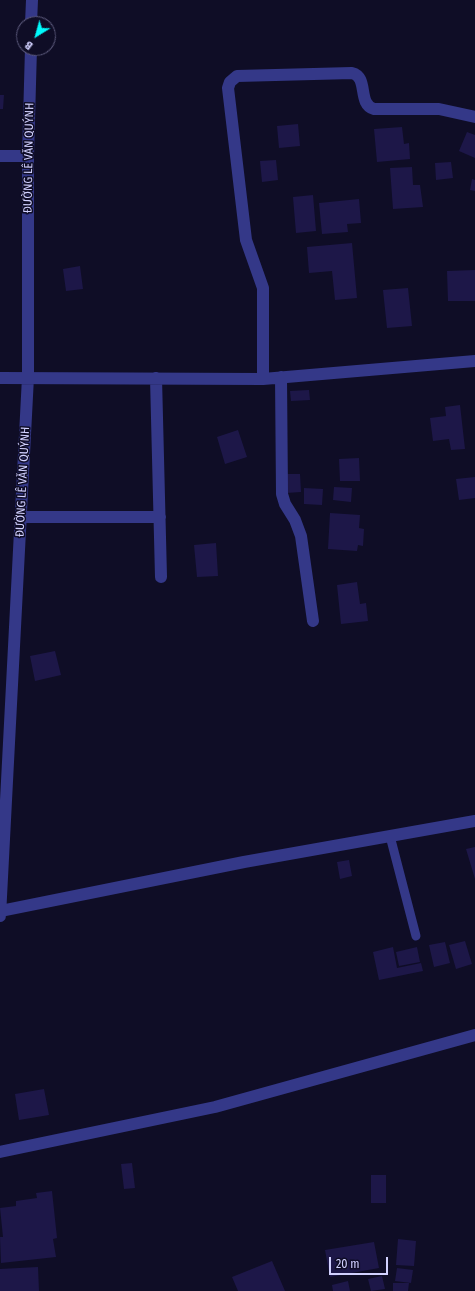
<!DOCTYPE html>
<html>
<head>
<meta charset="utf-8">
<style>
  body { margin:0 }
  #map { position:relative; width:475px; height:1291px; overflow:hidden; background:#0f0d26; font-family:"Fira Sans Condensed",sans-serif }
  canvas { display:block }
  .north { position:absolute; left:16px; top:16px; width:40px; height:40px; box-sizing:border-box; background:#0f0d26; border:1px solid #5d5b7d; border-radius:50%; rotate:217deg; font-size:11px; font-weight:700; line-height:16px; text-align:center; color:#d2d1ff }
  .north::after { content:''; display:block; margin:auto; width:14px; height:18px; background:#00fafc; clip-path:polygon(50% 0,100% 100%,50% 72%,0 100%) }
  .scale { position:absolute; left:329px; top:1257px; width:59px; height:18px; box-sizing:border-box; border:2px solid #d2d1ff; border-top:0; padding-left:5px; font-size:12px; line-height:14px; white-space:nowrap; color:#d2d1ff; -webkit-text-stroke:3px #0f0d26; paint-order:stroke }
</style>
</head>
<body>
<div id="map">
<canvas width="475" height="1291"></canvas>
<div class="north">B</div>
<div class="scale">20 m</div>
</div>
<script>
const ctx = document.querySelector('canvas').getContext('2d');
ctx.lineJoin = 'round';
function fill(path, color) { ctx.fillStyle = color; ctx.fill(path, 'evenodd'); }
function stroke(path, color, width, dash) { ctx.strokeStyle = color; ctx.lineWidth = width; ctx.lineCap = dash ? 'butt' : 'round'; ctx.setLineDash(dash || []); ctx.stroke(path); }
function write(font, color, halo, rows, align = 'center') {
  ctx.font = font + ' "Fira Sans Condensed",sans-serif'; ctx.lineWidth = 3; ctx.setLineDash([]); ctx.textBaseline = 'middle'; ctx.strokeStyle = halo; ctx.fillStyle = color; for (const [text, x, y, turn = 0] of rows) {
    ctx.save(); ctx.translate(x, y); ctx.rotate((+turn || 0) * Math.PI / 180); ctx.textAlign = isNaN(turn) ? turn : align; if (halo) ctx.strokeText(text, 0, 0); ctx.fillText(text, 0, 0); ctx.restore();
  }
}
fill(new Path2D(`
  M 0,95 L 4,95 L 3,109 L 0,109 Z
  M 298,124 L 300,146 L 279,148 L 277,126 Z
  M 402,127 L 404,144 L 409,143 L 410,159 L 377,162 L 374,129 Z
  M 467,132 L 475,135 L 475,158 L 459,151 Z
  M 276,160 L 278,180 L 262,182 L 260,161 Z
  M 451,162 L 453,178 L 436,180 L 435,163 Z
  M 412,167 L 413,185 L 420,185 L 423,207 L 393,209 L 390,168 Z
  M 472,179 L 475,180 L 475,191 L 470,190 Z
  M 313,195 L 316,231 L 296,233 L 293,197 Z
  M 359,199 L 361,223 L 347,224 L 348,232 L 322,234 L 319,203 Z
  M 352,243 L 357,298 L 335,300 L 332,271 L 309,273 L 307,247 Z
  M 80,266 L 83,289 L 66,291 L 63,269 Z
  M 475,270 L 475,301 L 448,301 L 447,271 Z
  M 408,288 L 412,326 L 387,328 L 383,290 Z
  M 309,390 L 310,400 L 291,401 L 290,391 Z
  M 460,405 L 465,449 L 451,450 L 449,439 L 433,441 L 430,418 L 446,416 L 445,407 Z
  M 238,430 L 247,457 L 225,464 L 217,437 Z
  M 359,458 L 360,481 L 340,481 L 339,459 Z
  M 285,474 L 300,474 L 301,492 L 286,493 Z
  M 475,477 L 475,498 L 459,500 L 456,479 Z
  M 334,487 L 352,488 L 351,502 L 333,500 Z
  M 304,488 L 323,489 L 322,505 L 304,504 Z
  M 330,513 L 360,515 L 359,528 L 364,529 L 363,546 L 358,545 L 357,551 L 328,549 Z
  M 216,543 L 218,576 L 197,577 L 194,545 Z
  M 357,582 L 360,604 L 366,603 L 368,621 L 341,624 L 337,585 Z
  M 55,651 L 61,675 L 35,681 L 30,656 Z
  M 475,847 L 475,879 L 466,849 Z
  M 349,860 L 352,876 L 340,879 L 337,862 Z
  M 465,941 L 472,964 L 456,969 L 449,945 Z
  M 445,942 L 450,963 L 434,967 L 429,945 Z
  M 393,947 L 397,968 L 421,963 L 423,971 L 379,980 L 373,952 Z
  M 417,947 L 420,962 L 399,966 L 396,952 Z
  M 44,1089 L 49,1115 L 19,1120 L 15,1094 Z
  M 132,1163 L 135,1188 L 124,1189 L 121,1164 Z
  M 371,1175 L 386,1175 L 386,1203 L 371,1203 Z
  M 52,1191 L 57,1238 L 53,1239 L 56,1257 L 1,1263 L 0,1237 L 3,1237 L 0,1208 L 16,1206 L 16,1201 L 37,1198 L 36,1193 Z
  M 398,1239 L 416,1241 L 414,1266 L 396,1265 Z
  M 374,1242 L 379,1268 L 330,1277 L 325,1250 Z
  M 272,1261 L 285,1291 L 238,1291 L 232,1277 Z
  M 38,1267 L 39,1291 L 0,1291 L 0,1269 Z
  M 397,1268 L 413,1270 L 411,1283 L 395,1281 Z
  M 382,1276 L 385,1289 L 371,1291 L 368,1279 Z
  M 348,1281 L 350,1291 L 333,1291 L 332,1285 Z
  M 393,1283 L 409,1283 L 408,1291 L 393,1291 Z`), '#1d1748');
stroke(new Path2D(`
  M 390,836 L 416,936`), '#343888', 9);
stroke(new Path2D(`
  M 31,24 L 32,0
  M 0,156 L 28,156
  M 281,377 L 282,494 L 285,504 L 295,520 L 301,536 L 313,621
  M 0,378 L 263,379 L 475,361
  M 156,378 L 161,577
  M 263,379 L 263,288 L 246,240 L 228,88 L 230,82 L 237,76 L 352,73 C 369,77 357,104 374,109 L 439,109 L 475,117
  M 21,517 L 160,517
  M 0,911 L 244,862 L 475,821
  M 0,916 L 28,377 L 28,156 L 31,48
  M 0,1152 L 215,1107 L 475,1035`), '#343888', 12);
write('12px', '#d2d1ff', '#0f0d26', [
  ["ĐƯỜNG LÊ VĂN QUÝNH",29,158,-89],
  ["ĐƯỜNG LÊ VĂN QUÝNH",23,482,-87]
]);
</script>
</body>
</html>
